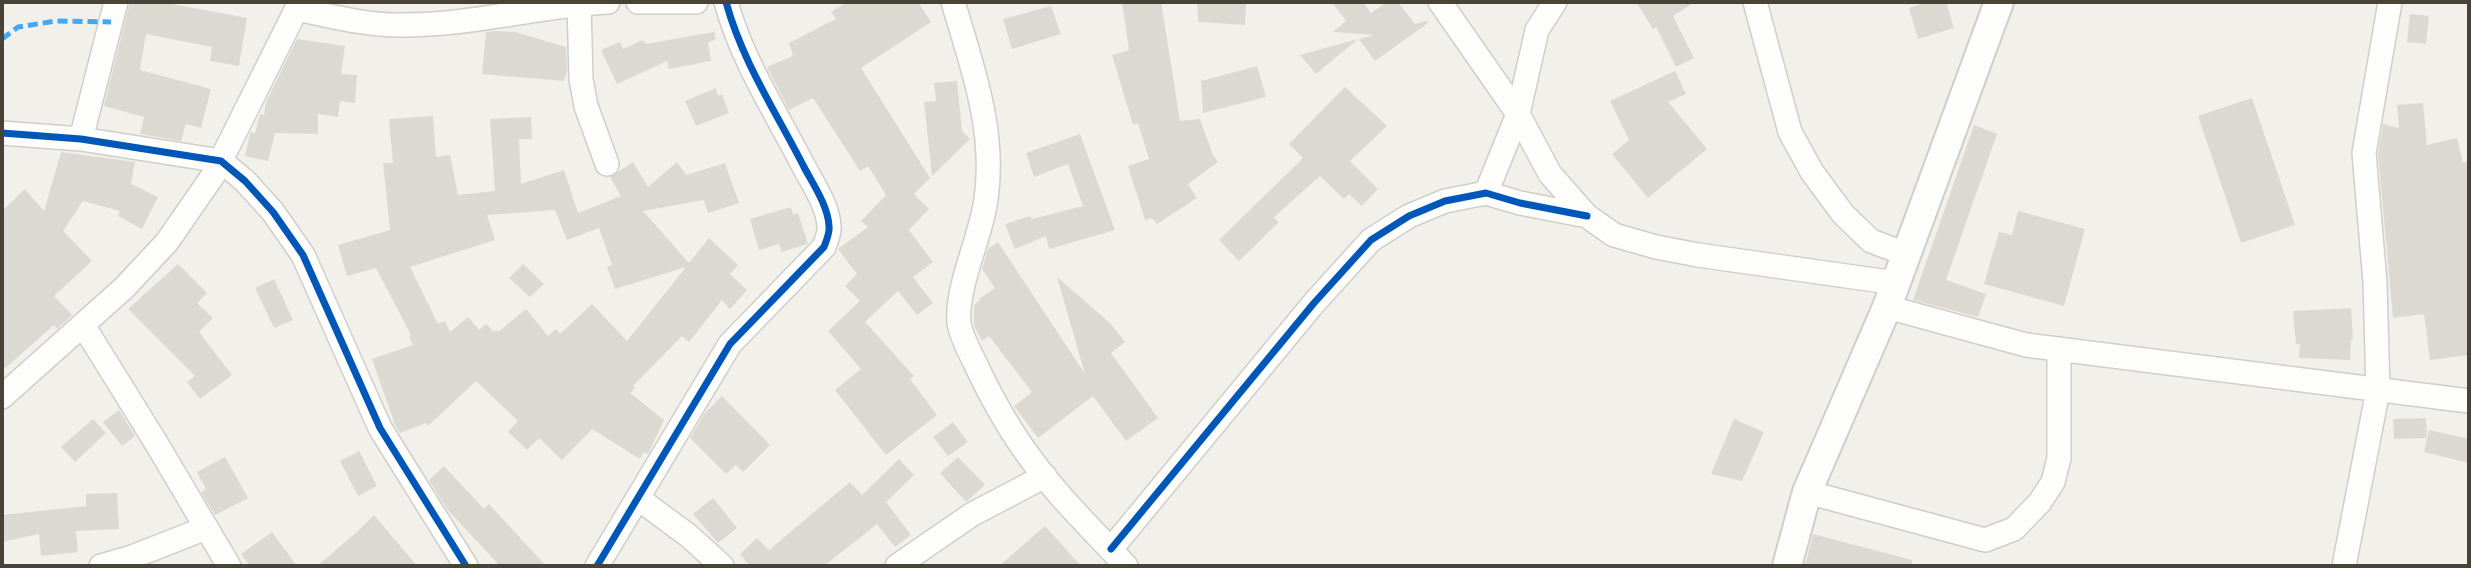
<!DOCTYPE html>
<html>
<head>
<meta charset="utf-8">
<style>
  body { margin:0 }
  #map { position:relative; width:2471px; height:568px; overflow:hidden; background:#f2f0eb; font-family:"Golos Text",sans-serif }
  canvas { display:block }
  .frame { position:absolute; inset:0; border:4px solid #494236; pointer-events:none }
</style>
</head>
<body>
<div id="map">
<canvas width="2471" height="568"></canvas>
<div class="frame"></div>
</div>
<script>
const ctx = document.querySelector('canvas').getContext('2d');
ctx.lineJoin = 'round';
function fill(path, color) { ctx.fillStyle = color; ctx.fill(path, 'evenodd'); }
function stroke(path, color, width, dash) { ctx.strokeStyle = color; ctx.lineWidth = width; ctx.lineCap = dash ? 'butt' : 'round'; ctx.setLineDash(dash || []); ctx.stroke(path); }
fill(new Path2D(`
  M 130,2 L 162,2 L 247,18 L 239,66 L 210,61 L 212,47 L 146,34 L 140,70 L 211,89 L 201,128 L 186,124 L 181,141 L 140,134 L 144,117 L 104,106 Z
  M 847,2 L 918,2 L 931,22 L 861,68 L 930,178 L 914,194 L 929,209 L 909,230 L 933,262 L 913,277 L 933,303 L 917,315 L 898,291 L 865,322 L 914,376 L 910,379 L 937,415 L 886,455 L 835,390 L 861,369 L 828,331 L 860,301 L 845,286 L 857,274 L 838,249 L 868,227 L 861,221 L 886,195 L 868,166 L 860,171 L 813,98 L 789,110 L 767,67 L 793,56 L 789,43 L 836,19 L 831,12 Z
  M 1122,2 L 1161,2 L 1180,121 L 1200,119 L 1213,155 L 1218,162 L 1188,184 L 1197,198 L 1157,224 L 1152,218 L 1145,220 L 1128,166 L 1149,159 L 1138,123 L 1133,125 L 1112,55 L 1129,50 Z
  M 1197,2 L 1246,3 L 1245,25 L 1198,22 Z
  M 1332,2 L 1363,2 L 1371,13 L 1387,2 L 1398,2 L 1415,24 L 1427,21 L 1428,23 L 1375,61 L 1359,39 L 1374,35 L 1333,32 L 1346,21 Z
  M 1636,2 L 1695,2 L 1673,16 L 1694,58 L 1676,67 L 1656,27 L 1653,29 Z
  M 1928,2 L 1946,2 L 1954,28 L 1918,39 L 1909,8 Z
  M 1051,6 L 1061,34 L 1012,49 L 1003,19 Z
  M 2410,14 L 2429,16 L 2426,44 L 2407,42 Z
  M 495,31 L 515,32 L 566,47 L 567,71 L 564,81 L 482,74 L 486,32 Z
  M 714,32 L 716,39 L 708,43 L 711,61 L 669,69 L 667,61 L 617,84 L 601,50 L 620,42 L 623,49 L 643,40 L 646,44 Z
  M 297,39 L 345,46 L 341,74 L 357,75 L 355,103 L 340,101 L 338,117 L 318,114 L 318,134 L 275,133 L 268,161 L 245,156 L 250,134 L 251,132 L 255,133 L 260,114 L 264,115 L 266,102 Z
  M 1358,39 L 1316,74 L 1300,55 Z
  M 1257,66 L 1266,97 L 1203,113 L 1201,81 Z
  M 1675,71 L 1686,94 L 1668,102 L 1707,149 L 1648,198 L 1612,154 L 1629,140 L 1610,101 Z
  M 957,81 L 962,131 L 970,139 L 932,176 L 924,102 L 936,101 L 934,83 Z
  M 1345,87 L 1387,126 L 1350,161 L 1378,189 L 1362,206 L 1349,194 L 1344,199 L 1320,176 L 1274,217 L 1279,222 L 1239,261 L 1219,240 L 1303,158 L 1289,144 Z
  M 716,88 L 718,96 L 722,94 L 729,113 L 696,126 L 685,101 Z
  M 2252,98 L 2295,225 L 2241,243 L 2198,116 Z
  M 2423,103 L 2427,145 L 2457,138 L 2463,163 L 2469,161 L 2469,355 L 2430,360 L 2424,314 L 2393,318 L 2378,154 L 2383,124 L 2399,128 L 2397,105 Z
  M 433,116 L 436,157 L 450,155 L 458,195 L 495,191 L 490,119 L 531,117 L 532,139 L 519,139 L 521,184 L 564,170 L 578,213 L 621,196 L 610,177 L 633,162 L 648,187 L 677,162 L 686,175 L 725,163 L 739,203 L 708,213 L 704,200 L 643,211 L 689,263 L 709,238 L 738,265 L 730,274 L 747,290 L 730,309 L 722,300 L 689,342 L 682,336 L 633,386 L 635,388 L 630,393 L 664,420 L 648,454 L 644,452 L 640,459 L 592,429 L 562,460 L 539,438 L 527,450 L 508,432 L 518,421 L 476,381 L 428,426 L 426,423 L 400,433 L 395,425 L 372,359 L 413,345 L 409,336 L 411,335 L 376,268 L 347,276 L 338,245 L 390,230 L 383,163 L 393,163 L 389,119 ZM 555,210 L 567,240 L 599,228 L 612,265 L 607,267 L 615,289 L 686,267 L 627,341 L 592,304 L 560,334 L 556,329 L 548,336 L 526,309 L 498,332 L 496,330 L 494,332 L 486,324 L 479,330 L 468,317 L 450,332 L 445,321 L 438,324 L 410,267 L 495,240 L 487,215 Z
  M 1974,125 L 1997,134 L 1946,280 L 1986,294 L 1978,317 L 1913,300 Z
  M 1080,134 L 1115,230 L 1049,249 L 1046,236 L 1015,249 L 1005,224 L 1030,216 L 1032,219 L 1083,206 L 1068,164 L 1034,177 L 1026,153 Z
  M 61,152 L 135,162 L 131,184 L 158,197 L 142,229 L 118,216 L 120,211 L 83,201 L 63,231 L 92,261 L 54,296 L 72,315 L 57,329 L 54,325 L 2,371 L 2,211 L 25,189 L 44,211 Z
  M 791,207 L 793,214 L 798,213 L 808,244 L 781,252 L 779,244 L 759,250 L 750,219 Z
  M 2018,211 L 2085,229 L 2064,306 L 1984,284 L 1999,232 L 2012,235 Z
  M 998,242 L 1085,374 L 1057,277 L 1110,323 L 1125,342 L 1111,353 L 1158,418 L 1126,441 L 1093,396 L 1038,438 L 1014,406 L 1032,392 L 989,336 L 982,341 L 974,325 L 974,305 L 980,300 L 979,299 L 995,288 L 982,269 L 988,249 Z
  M 178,264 L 207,293 L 197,303 L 213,318 L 199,332 L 232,375 L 200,399 L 187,382 L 195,376 L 128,309 Z
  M 523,264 L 544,284 L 530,297 L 509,278 Z
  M 274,279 L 293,320 L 274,328 L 255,288 Z
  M 2351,308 L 2353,340 L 2351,340 L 2350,360 L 2299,358 L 2300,344 L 2296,344 L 2293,311 Z
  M 722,396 L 770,445 L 743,472 L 736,465 L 726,474 L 690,438 L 705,413 Z
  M 119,410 L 135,436 L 122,446 L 103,422 Z
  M 2426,418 L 2427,438 L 2394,439 L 2393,419 Z
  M 93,419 L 106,433 L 75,462 L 61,447 Z
  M 1734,419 L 1764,432 L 1742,481 L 1711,474 Z
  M 953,422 L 968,442 L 948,456 L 933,437 Z
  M 2429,430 L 2469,439 L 2469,463 L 2424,452 Z
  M 359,451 L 377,486 L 358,496 L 340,461 Z
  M 225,457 L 248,498 L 215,515 L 201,492 L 206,489 L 197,472 Z
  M 958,457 L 985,485 L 966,502 L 940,473 Z
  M 899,459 L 914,475 L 886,502 L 911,535 L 895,547 L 877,524 L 824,566 L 750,566 L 740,554 L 757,538 L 769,550 L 850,482 L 862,495 Z
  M 444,466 L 484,509 L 489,504 L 546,566 L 500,566 L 447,509 L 429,480 Z
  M 117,493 L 119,529 L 76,531 L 78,552 L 41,556 L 39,534 L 2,542 L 2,515 L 86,506 L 86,494 Z
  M 713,498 L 737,528 L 718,543 L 693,514 Z
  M 374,515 L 417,566 L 317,566 L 359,530 Z
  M 1045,526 L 1081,566 L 999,566 Z
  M 272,532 L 297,566 L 250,566 L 241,554 Z
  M 1813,534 L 1912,560 L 1912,566 L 1805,566 Z`), '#dcd9d3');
const minor = new Path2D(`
  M 638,2 L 696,2
  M 953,2 C 972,66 996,131 986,199 C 981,238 956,285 959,323 C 961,337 971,354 977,367 C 993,401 1011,433 1034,463 C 1061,500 1095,532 1126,566
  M 1440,2 L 1518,114 L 1550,174 L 1587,216 L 1614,235 L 1656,247 L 1698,255 L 1896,283
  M 1755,2 L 1790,132 L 1812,172 L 1843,214 L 1871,241 L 1906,254
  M 579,3 L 581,79 L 586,106 L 607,164
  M 297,9 C 330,16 365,25 399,25 C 469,26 538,6 608,2
  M 2,133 L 81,139 L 221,161 L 245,181 L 273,212 L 303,255 L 380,428 L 466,566
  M 81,139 L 116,2
  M 1486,193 L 1518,114 L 1537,30 L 1555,2
  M 1887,307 L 2026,345 L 2469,401
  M 83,325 L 155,441 L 229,566
  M 2,397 L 124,288 L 167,242 L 214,174 L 300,2
  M 1807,492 L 1985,540 L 2014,529 L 2040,502 L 2053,482 L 2059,458 L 2059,350
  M 639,499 L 689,536 L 722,566
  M 1111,549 L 1314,303 L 1371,240 L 1409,216 L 1445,201 L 1486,193 L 1520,203 L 1587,216
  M 101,566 L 132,557 L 206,528
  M 597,566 L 730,344 L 824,247 C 826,241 830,233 829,226 C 828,206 813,184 804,167 C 776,112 742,61 726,2
  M 897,566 L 971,515 L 1045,476
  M 2344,566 L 2378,390 L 2375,282 L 2364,153 L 2390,2`);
const tertiary = new Path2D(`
  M 1787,566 L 1807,492 L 1887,307 L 1999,2`);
stroke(minor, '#d0cec8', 26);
stroke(tertiary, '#d0cec8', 32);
stroke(minor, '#fdfdfc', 23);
stroke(tertiary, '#fdfdfc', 28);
stroke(new Path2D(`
  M 2,39 L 18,27 L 56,21 L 111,22`), '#3fa9f5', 5, [10, 5]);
stroke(new Path2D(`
  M 2,133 L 81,139 L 221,161 L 245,181 L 273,212 L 303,255 L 380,428 L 466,566
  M 1111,549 L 1314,303 L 1371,240 L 1409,216 L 1445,201 L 1486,193 L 1520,203 L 1587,216
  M 597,566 L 730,344 L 824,247 C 826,241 830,233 829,226 C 828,206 813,184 804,167 C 776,112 742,61 726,2`), '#0057b8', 7);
</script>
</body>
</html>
